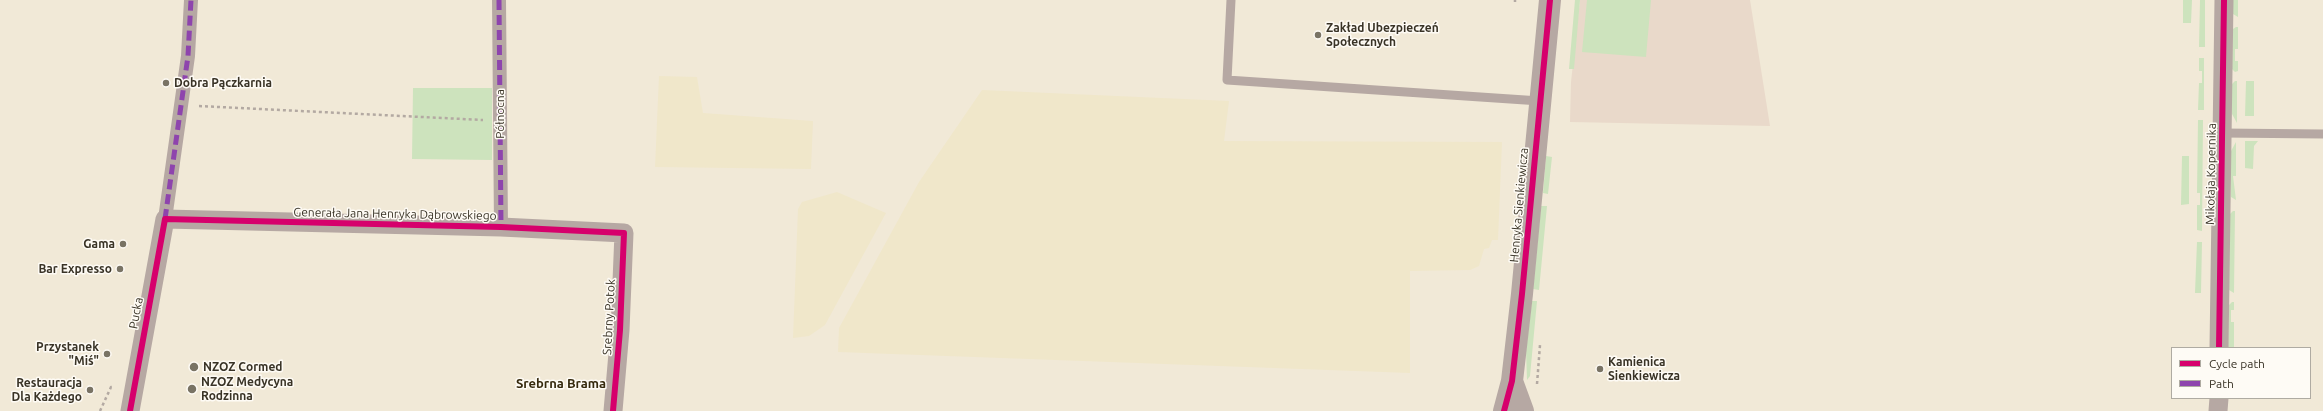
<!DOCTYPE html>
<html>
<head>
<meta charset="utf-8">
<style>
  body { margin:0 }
  #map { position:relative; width:2323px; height:411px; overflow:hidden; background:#f1e9d7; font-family:Ubuntu,sans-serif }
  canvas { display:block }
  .legend { position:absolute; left:2171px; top:347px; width:140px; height:52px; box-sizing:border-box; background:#fefbf5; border:1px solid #afaba2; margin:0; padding:5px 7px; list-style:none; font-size:12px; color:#393326 }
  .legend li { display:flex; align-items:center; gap:8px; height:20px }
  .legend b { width:20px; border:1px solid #afaba2 }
</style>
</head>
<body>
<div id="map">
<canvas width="2323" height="411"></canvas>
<ul class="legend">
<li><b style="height:5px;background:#d6006c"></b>Cycle path</li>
<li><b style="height:5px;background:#8e44ad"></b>Path</li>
</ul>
</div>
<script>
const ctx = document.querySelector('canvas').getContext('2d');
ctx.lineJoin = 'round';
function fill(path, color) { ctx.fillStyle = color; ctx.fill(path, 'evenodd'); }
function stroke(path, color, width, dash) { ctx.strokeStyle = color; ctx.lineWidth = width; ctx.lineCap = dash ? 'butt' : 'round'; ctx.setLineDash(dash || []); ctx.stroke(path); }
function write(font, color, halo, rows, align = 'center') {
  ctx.font = font + ' Ubuntu,sans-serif'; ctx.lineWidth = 3; ctx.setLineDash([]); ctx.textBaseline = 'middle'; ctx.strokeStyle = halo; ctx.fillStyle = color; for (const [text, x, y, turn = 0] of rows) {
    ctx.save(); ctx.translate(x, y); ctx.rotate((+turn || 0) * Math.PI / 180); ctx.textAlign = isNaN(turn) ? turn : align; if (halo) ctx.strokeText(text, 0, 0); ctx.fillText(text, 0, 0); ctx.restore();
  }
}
fill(new Path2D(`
  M 1580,0 L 1750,0 L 1770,126 L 1570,122 L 1571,82 Z`), '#e9d9ca');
fill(new Path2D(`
  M 1575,0 L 1580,0 L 1574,69 L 1569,69 Z
  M 1587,0 L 1651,0 L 1646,57 L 1582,52 Z
  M 2183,0 L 2192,0 L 2191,23 L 2183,23 Z
  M 2200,0 L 2205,0 L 2205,47 L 2199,47 Z
  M 2233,0 L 2238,0 L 2238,17 L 2233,14 Z
  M 2236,27 L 2238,27 L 2238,49 L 2235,49 L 2235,61 L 2238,61 L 2238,71 L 2235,72 L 2232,69 L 2233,29 Z
  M 2199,58 L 2204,58 L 2204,110 L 2198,110 L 2199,83 L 2202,83 L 2202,71 L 2199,71 Z
  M 2235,81 L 2237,81 L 2237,123 L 2232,114 L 2232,84 Z
  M 2246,81 L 2254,81 L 2254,116 L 2245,116 Z
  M 413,88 L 492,88 L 492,160 L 412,159 Z
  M 2198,120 L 2203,120 L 2202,231 L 2197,230 L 2197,205 L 2200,205 L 2200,193 L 2197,193 Z
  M 2245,141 L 2258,141 L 2254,146 L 2253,169 L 2245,168 Z
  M 2236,142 L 2236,176 L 2233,176 L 2236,200 L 2231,197 L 2231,151 Z
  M 1546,156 L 1552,157 L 1548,194 L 1543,193 Z
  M 2182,156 L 2189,156 L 2189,204 L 2181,205 Z
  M 1541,206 L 1547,206 L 1539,290 L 1533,289 Z
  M 2233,211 L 2235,211 L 2234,293 L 2229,290 L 2230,214 Z
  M 2197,242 L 2202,242 L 2201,293 L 2195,293 Z
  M 1532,301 L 1537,301 L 1530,376 L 1527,380 L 1526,351 Z
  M 2232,302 L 2234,302 L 2234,310 L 2231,310 L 2231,322 L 2234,322 L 2234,348 L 2228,348 L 2229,305 Z`), '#cde3bd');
fill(new Path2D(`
  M 659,76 L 697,77 L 703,113 L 813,121 L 811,169 L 655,167 Z
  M 982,90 L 1229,101 L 1224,141 L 1502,142 L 1498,240 L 1492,240 L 1489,248 L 1484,249 L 1479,266 L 1470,270 L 1410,271 L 1410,373 L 838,352 L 839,328 L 919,182 Z
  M 837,192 L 886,213 L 825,325 L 809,336 L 793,338 L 798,209 L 802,202 Z`), '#f0e7ca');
stroke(new Path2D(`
  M 1515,2 L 1515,0
  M 199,106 L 483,120
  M 1537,384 L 1540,345
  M 100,411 L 111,387 L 114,388`), '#b3a9a2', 2.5, [3, 3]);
stroke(new Path2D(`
  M 1231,0 L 1227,80 L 1540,101
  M 2222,133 L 2323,134`), '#b6a8a3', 9);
stroke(new Path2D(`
  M 499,0 L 501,227
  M 165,219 L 188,56 L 191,0`), '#b6a8a3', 14);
stroke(new Path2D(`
  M 2219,348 L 2224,0
  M 130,411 L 165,219 L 501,227 L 624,233 L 620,330 L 613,411
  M 2218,411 L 2219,398`), '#b6a8a3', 19);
stroke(new Path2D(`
  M 1512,381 L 1523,411
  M 1504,411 L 1512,381 L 1522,294 L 1550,0`), '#b6a8a3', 22);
stroke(new Path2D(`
  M 499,0 L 501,227
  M 165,219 L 188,56 L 191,0`), '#8e44ad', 5, [10, 5]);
stroke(new Path2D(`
  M 2219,348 L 2224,0
  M 130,411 L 165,219 L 501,227 L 624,233 L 620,330 L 613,411
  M 1504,411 L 1512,381 L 1522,294 L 1550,0`), '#d6006c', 6);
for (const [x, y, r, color] of [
  [1318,35,4,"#797364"],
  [166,83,4,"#797364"],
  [123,244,4,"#797364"],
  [120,269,4,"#797364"],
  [107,354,4,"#797364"],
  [194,367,5,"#797364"],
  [1600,369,4,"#797364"],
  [192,389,5,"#797364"],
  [90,390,4,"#797364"]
]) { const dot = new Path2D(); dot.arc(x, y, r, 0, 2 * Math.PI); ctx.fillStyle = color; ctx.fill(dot); stroke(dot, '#fefbf5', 1.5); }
write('bold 12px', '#393326', '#fefbf5', [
  ["Zakład Ubezpieczeń",1326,28],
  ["Społecznych",1326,42],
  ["Dobra Pączkarnia",174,83],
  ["Gama",115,244,"right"],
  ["Bar Expresso",112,269,"right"],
  ["Przystanek",99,347,"right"],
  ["\"Miś\"",99,361,"right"],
  ["Kamienica",1608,362],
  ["Sienkiewicza",1608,376],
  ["NZOZ Cormed",203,367],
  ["NZOZ Medycyna",201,382],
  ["Rodzinna",201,396],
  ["Restauracja",82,383,"right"],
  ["Dla Każdego",82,397,"right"]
], 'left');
write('12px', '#393326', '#fefbf5', [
  ["Północna",500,114,-90],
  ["Mikołaja Kopernika",2211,174,-89],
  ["Henryka Sienkiewicza",1519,205,-85],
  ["Generała Jana Henryka Dąbrowskiego",395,214,1],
  ["Pucka",136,313,-79],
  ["Srebrny Potok",609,317,-87]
]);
write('bold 13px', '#362a0e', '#fefbf5', [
  ["Srebrna Brama",561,384]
]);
</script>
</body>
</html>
